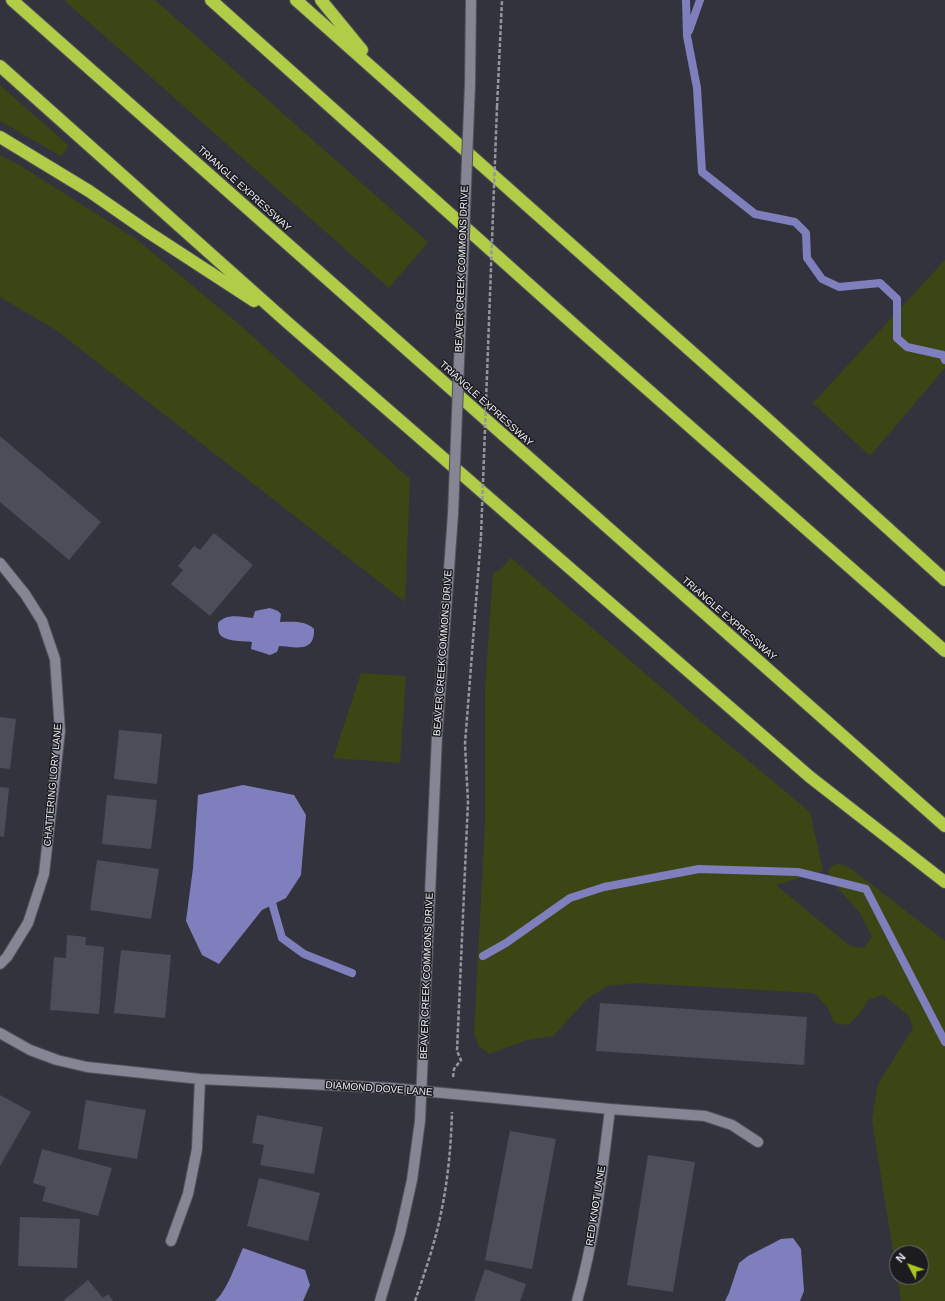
<!DOCTYPE html>
<html>
<head>
<meta charset="utf-8">
<style>
  body { margin:0 }
  #map { position:relative; width:945px; height:1301px; overflow:hidden; background:#33333e; font-family:Arial,sans-serif }
  canvas { display:block }
  .north { position:absolute; left:889px; top:1245px; width:40px; height:40px; box-sizing:border-box; background:#1b1b20; border:1px solid #6f6f75; border-radius:50%; rotate:311deg; font-size:11px; font-weight:700; line-height:16px; text-align:center; color:#ededf5 }
  .north::after { content:''; display:block; margin:auto; width:14px; height:18px; background:#aac718; clip-path:polygon(50% 0,100% 100%,50% 72%,0 100%) }
</style>
</head>
<body>
<div id="map">
<canvas width="945" height="1301"></canvas>
<div class="north">N</div>
</div>
<script>
const ctx = document.querySelector('canvas').getContext('2d');
ctx.lineJoin = 'round';
function fill(path, color) { ctx.fillStyle = color; ctx.fill(path, 'evenodd'); }
function stroke(path, color, width, dash) { ctx.strokeStyle = color; ctx.lineWidth = width; ctx.lineCap = dash ? 'butt' : 'round'; ctx.setLineDash(dash || []); ctx.stroke(path); }
function write(font, color, halo, rows, align = 'center') {
  ctx.font = font + ' Arial,sans-serif'; ctx.lineWidth = 3; ctx.setLineDash([]); ctx.textBaseline = 'middle'; ctx.strokeStyle = halo; ctx.fillStyle = color; for (const [text, x, y, turn = 0] of rows) {
    ctx.save(); ctx.translate(x, y); ctx.rotate((+turn || 0) * Math.PI / 180); ctx.textAlign = isNaN(turn) ? turn : align; if (halo) ctx.strokeText(text, 0, 0); ctx.fillText(text, 0, 0); ctx.restore();
  }
}
fill(new Path2D(`
  M 64,0 L 155,0 L 428,242 L 389,288 Z
  M 0,85 L 69,146 L 61,156 L 0,121 Z
  M 0,155 L 21,166 L 136,239 L 241,326 L 410,479 L 405,602 L 56,330 L 0,297 Z
  M 945,260 L 945,368 L 870,456 L 813,403 Z
  M 511,558 L 699,720 L 810,812 L 823,871 L 776,885 L 850,946 L 864,948 L 872,937 L 860,913 L 828,877 L 829,868 L 838,863 L 850,868 L 945,941 L 945,1301 L 901,1301 L 872,1120 L 878,1084 L 913,1028 L 909,1016 L 883,995 L 868,1000 L 860,1013 L 848,1025 L 834,1023 L 828,1008 L 814,993 L 635,983 L 607,986 L 588,998 L 553,1036 L 527,1040 L 489,1054 L 479,1046 L 474,1033 L 485,823 L 485,689 L 493,573 L 500,570 ZM 897,1253 L 921,1253 L 921,1277 L 897,1277 Z
  M 361,673 L 406,676 L 400,763 L 333,758 Z`), '#3c4614');
fill(new Path2D(`
  M 270,608 L 278,611 L 281,614 L 280,622 C 292,622 305,620 314,629 C 315,653 296,647 279,646 L 277,652 L 270,655 L 251,649 L 252,642 C 243,641 223,642 219,633 C 218,630 218,626 218,623 C 227,613 241,617 253,618 L 255,611 Z
  M 243,785 L 294,795 L 306,815 L 301,875 L 286,898 L 262,910 L 219,964 L 202,955 L 186,921 L 193,868 L 198,795 Z
  M 793,1238 L 801,1249 L 804,1291 L 800,1301 L 725,1301 L 729,1293 L 739,1263 L 748,1256 L 781,1239 Z
  M 243,1248 L 305,1270 L 310,1285 L 303,1301 L 215,1301 C 227,1291 236,1263 243,1248 Z`), '#807fbd');
stroke(new Path2D(`
  M 686,0 L 687,36 L 697,88 L 702,172 L 755,214 L 795,222 L 806,233 L 807,258 L 822,279 L 839,287 L 880,283 L 897,299 L 897,338 L 907,347 L 943,355 L 945,360
  M 689,31 L 700,0
  M 270,896 L 282,938 L 304,954 L 352,973
  M 483,956 L 506,943 L 570,898 L 604,887 L 699,869 L 798,872 L 866,889 L 945,1042`), '#807fbd', 8);
fill(new Path2D(`
  M 0,436 L 101,522 L 69,560 L 0,502 Z
  M 214,533 L 253,565 L 210,616 L 171,584 L 183,570 L 178,566 L 194,546 L 200,550 Z
  M 0,717 L 16,719 L 10,769 L 0,768 Z
  M 119,730 L 162,734 L 157,784 L 114,779 Z
  M 0,787 L 9,788 L 4,837 L 0,836 Z
  M 107,795 L 157,800 L 151,849 L 102,844 Z
  M 97,860 L 159,869 L 151,919 L 90,910 Z
  M 67,935 L 86,937 L 85,945 L 104,947 L 99,1014 L 50,1010 L 54,957 L 66,958 Z
  M 121,950 L 171,955 L 165,1018 L 114,1013 Z
  M 600,1003 L 807,1017 L 804,1065 L 596,1051 Z
  M 0,1095 L 31,1112 L 0,1166 Z
  M 86,1100 L 146,1110 L 137,1159 L 78,1149 Z
  M 257,1115 L 323,1127 L 314,1174 L 260,1165 L 264,1145 L 252,1143 Z
  M 510,1131 L 556,1139 L 532,1269 L 485,1260 Z
  M 42,1149 L 112,1168 L 98,1216 L 42,1201 L 46,1187 L 33,1183 Z
  M 648,1155 L 695,1162 L 673,1292 L 627,1285 Z
  M 259,1178 L 320,1193 L 308,1241 L 247,1226 Z
  M 20,1217 L 80,1219 L 77,1268 L 18,1266 Z
  M 485,1269 L 526,1284 L 520,1301 L 474,1301 Z
  M 88,1280 L 103,1298 L 108,1294 L 113,1301 L 63,1301 Z`), '#4d4d5a');
const minor = new Path2D(`
  M 470,84 L 471,0
  M 0,563 L 25,594 L 42,621 L 55,659 L 60,731 L 44,874 L 28,923 L 7,957 L 0,964
  M 0,1033 L 30,1050 L 57,1060 L 87,1067 L 200,1079 L 391,1088 L 610,1109 L 705,1116 L 732,1125 L 758,1142
  M 171,1241 L 188,1194 L 197,1149 L 200,1079
  M 380,1301 L 400,1234 L 412,1180 L 420,1121 L 437,736 L 453,514
  M 577,1301 C 595,1238 602,1174 610,1109`);
const highway = new Path2D(`
  M 12,0 L 945,826
  M 211,0 L 580,330 L 945,651
  M 296,0 L 765,417 L 945,580
  M 321,0 L 362,50
  M 0,66 L 288,323 L 810,777 L 945,882
  M 0,137 L 89,191 L 148,232 L 254,301`);
stroke(minor, '#51525b', 12);
stroke(highway, '#51525b', 14);
stroke(new Path2D(`
  M 497,107 L 502,0
  M 453,1077 L 454,1069 L 461,1060 L 457,1051 L 468,802 L 465,744 L 481,536
  M 415,1301 C 425,1272 435,1243 441,1213 C 448,1180 451,1146 452,1112`), '#9696a0', 2.5, [4, 2]);
stroke(minor, '#858593', 10);
stroke(highway, '#b1cc46', 12);
const minorBridge = new Path2D(`
  M 453,514 L 470,84`);
stroke(minorBridge, '#51525b', 12, []);
stroke(new Path2D(`
  M 481,536 L 497,107`), '#9696a0', 2.5, [4, 2]);
stroke(minorBridge, '#858593', 10);
write('10px', '#ededf5', '#1b1b20', [
  ["TRIANGLE EXPRESSWAY",244,189,42],
  ["BEAVER CREEK COMMONS DRIVE",462,269,-88],
  ["TRIANGLE EXPRESSWAY",486,404,42],
  ["TRIANGLE EXPRESSWAY",729,619,41],
  ["BEAVER CREEK COMMONS DRIVE",443,653,-86],
  ["CHATTERING LORY LANE",53,785,-85],
  ["BEAVER CREEK COMMONS DRIVE",427,976,-88],
  ["DIAMOND DOVE LANE",379,1089,4],
  ["RED KNOT LANE",596,1206,-81]
]);
</script>
</body>
</html>
